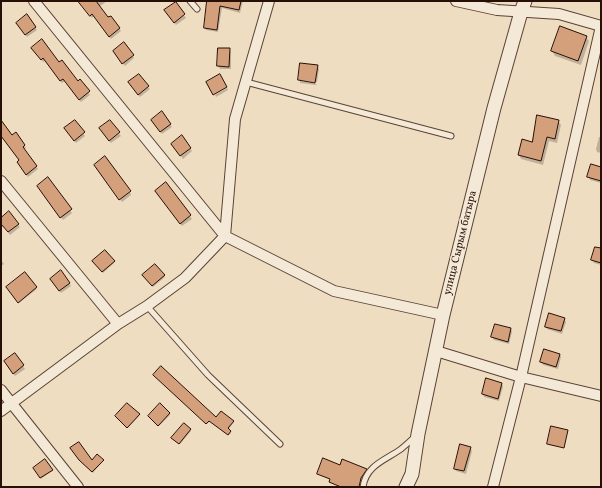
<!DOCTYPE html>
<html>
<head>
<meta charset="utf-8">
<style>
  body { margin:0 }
  #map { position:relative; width:602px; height:488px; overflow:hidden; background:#eeddc1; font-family:Vollkorn,serif }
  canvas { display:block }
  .frame { position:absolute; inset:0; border:2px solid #280f06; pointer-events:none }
</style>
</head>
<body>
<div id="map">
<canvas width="602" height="488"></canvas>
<div class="frame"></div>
</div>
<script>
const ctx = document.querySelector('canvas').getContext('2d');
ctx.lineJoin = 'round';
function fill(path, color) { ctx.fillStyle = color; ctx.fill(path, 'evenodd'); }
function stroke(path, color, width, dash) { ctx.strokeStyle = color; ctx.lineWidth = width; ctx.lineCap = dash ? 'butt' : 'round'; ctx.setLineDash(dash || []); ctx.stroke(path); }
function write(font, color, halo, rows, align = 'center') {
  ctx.font = font + ' Vollkorn,serif'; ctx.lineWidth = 3; ctx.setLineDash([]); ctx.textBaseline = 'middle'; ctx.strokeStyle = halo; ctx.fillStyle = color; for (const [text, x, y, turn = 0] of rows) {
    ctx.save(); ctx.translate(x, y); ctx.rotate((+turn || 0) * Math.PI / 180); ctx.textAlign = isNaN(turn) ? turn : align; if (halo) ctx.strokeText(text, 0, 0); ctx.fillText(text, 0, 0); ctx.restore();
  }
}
fill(new Path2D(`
  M 85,1 L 107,1 L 99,7 L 108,19 L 111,17 L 121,31 L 111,39 L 94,16 L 92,18 L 83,6 Z
  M 206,1 L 243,1 L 240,13 L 222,8 L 218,32 L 206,30 L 205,28 L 207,4 Z
  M 175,3 L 186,18 L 176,25 L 167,13 Z
  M 18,25 L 35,27 L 37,30 L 27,37 Z
  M 586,37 L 589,41 L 581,65 L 555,56 L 552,51 Z
  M 230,49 L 231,52 L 231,69 L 220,69 L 218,66 Z
  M 34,51 L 59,63 L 78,82 L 80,80 L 90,95 L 81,102 L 65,81 L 62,83 L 45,61 L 43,62 Z
  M 116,54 L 133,56 L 134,58 L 125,66 Z
  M 301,64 L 317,66 L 319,69 L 317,82 L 299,79 L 299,81 L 299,80 Z
  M 300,81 L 317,84 L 316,85 L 300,83 Z
  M 131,85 L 148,87 L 150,89 L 140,97 Z
  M 227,88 L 228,90 L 216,97 L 215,95 Z
  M 162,113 L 172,127 L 162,134 L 154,123 Z
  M 75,121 L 85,136 L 76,143 L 67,131 Z
  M 110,121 L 121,136 L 111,143 L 102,131 Z
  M 558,121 L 561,125 L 557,143 L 549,141 L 543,165 L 521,159 L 519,155 Z
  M 1,122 L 12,136 L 24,145 L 26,148 L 24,150 L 38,169 L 28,177 L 19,165 L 20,160 L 1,136 Z
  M 182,137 L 192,151 L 183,159 L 174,147 Z
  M 599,137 L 601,137 L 601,153 L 597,152 L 596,149 Z
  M 96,168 L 130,192 L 131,195 L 122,202 Z
  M 601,168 L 601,183 L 590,180 L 589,177 Z
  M 48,178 L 72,213 L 63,220 L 40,189 Z
  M 158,194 L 190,216 L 192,219 L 182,226 Z
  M 1,219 L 18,225 L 20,227 L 10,235 L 1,223 Z
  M 601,249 L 601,265 L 594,263 L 592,260 Z
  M 105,251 L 114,263 L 103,273 L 93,261 Z
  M 1,260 L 4,264 L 1,266 Z
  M 155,265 L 165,277 L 153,287 L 143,275 Z
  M 24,273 L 37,289 L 19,303 L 7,287 Z
  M 53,282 L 69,283 L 71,286 L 61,293 Z
  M 564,319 L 566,322 L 562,334 L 547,329 L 546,327 Z
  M 511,329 L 512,332 L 509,344 L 494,340 L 492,337 Z
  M 15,354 L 25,369 L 15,376 L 7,364 Z
  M 560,354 L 561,357 L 558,369 L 543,365 L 541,362 Z
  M 155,376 L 216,419 L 233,421 L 234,422 L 228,430 L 231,433 L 229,435 L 210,421 L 207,424 Z
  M 487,380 L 502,384 L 503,387 L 499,401 L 484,397 L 483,394 Z
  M 169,414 L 170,415 L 159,426 L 150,417 Z
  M 139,415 L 139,416 L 128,428 L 117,418 Z
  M 184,424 L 191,431 L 180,444 L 173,439 Z
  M 470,448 L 472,451 L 466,474 L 456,471 L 455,468 Z
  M 72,449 L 91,461 L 103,461 L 93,473 L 80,461 Z
  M 45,460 L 52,471 L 41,479 L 34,468 Z
  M 341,466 L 366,470 L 359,487 L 340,487 L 331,483 L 331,480 L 318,474 Z`), '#0003');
const building = new Path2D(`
  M 78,1 L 96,1 L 108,17 L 111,16 L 120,28 L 109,37 L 92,14 L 90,16 Z
  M 207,1 L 241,1 L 239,10 L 220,6 L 217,30 L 204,28 Z
  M 176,2 L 185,14 L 174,23 L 164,10 Z
  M 27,14 L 36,27 L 25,35 L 16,23 Z
  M 560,26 L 587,36 L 578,61 L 551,51 Z
  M 42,39 L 59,62 L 62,60 L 78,81 L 80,79 L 90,91 L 79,100 L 63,79 L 60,81 L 43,58 L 41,60 L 31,48 Z
  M 124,42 L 134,55 L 122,64 L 113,51 Z
  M 218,48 L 230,48 L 229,67 L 217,66 Z
  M 300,63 L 318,65 L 315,83 L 298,80 Z
  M 139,74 L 149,86 L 138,95 L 128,82 Z
  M 220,74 L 227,87 L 213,95 L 206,82 Z
  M 162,111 L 171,124 L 160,132 L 151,120 Z
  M 537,115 L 559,120 L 555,139 L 547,137 L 541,161 L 518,155 L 522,139 L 532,142 Z
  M 1,120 L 12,135 L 16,132 L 25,145 L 23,147 L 37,166 L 26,175 L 17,162 L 19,160 L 1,136 Z
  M 75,120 L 85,132 L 74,141 L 64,128 Z
  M 110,120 L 120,132 L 109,141 L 99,128 Z
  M 182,135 L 191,148 L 180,156 L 171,144 Z
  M 105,156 L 131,191 L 119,200 L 94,165 Z
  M 591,164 L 601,167 L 601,181 L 587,177 Z
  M 48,177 L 72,209 L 60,218 L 37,186 Z
  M 166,182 L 191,215 L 180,224 L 155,191 Z
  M 9,211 L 19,224 L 8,232 L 1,224 L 1,218 Z
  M 595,247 L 601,248 L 601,263 L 591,260 Z
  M 105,250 L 115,261 L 102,272 L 92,261 Z
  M 155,264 L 165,275 L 152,286 L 142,275 Z
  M 61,270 L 70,283 L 59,291 L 50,279 Z
  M 25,272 L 37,287 L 18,303 L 6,287 Z
  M 549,313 L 565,318 L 561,331 L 545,327 Z
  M 495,324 L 511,328 L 508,342 L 491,337 Z
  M 544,349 L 560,354 L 556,367 L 540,362 Z
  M 15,353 L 24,365 L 13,374 L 4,361 Z
  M 161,366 L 216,417 L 221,411 L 234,421 L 228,428 L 231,431 L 228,435 L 209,421 L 206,424 L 153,375 Z
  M 486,378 L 502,383 L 498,399 L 482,394 Z
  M 127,403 L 140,414 L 127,428 L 115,416 Z
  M 160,403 L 170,413 L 158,426 L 148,416 Z
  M 184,423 L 191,429 L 179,444 L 171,438 Z
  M 551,426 L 568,430 L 564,448 L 547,444 Z
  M 79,442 L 92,460 L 97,454 L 104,460 L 92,472 L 79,460 L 70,448 Z
  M 460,444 L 471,447 L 464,471 L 454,469 Z
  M 323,458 L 340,465 L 342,459 L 367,469 L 361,478 L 359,487 L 341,487 L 329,482 L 330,479 L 317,474 Z
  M 45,459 L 53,470 L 40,478 L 33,468 Z`);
fill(building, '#d49f7b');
stroke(building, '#280f06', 1);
const service = new Path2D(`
  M 190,1 L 197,9
  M 246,82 L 451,136
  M 147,306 L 208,375 L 280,444
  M 363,487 C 366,465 386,460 401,449 C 406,445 410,441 415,437`);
const minor = new Path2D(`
  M 34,1 L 225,236 L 334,291 L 443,315
  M 456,1 L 497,10 L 559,14 L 601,26
  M 1,181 L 118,324
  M 436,351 L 521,377 L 601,396
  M 1,390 L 78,487
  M 1,411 L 118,324 L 147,306 L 185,278 L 225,236 L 235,119 L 269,1
  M 493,487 L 521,377 L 601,26`);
const tertiary = new Path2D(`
  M 406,487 L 412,474 L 418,434 L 443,315 L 494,108 L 521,12 L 525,1`);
stroke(service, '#5a4235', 7);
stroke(minor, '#5a4235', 12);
stroke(tertiary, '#5a4235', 15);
stroke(service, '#f4e9d7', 5);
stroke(minor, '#f4e9d7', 10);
stroke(tertiary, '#f4e9d7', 13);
write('11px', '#280f06', '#f4e9d7', [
  ["улица Сырым батыра",461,243,-76]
]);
</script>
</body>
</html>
